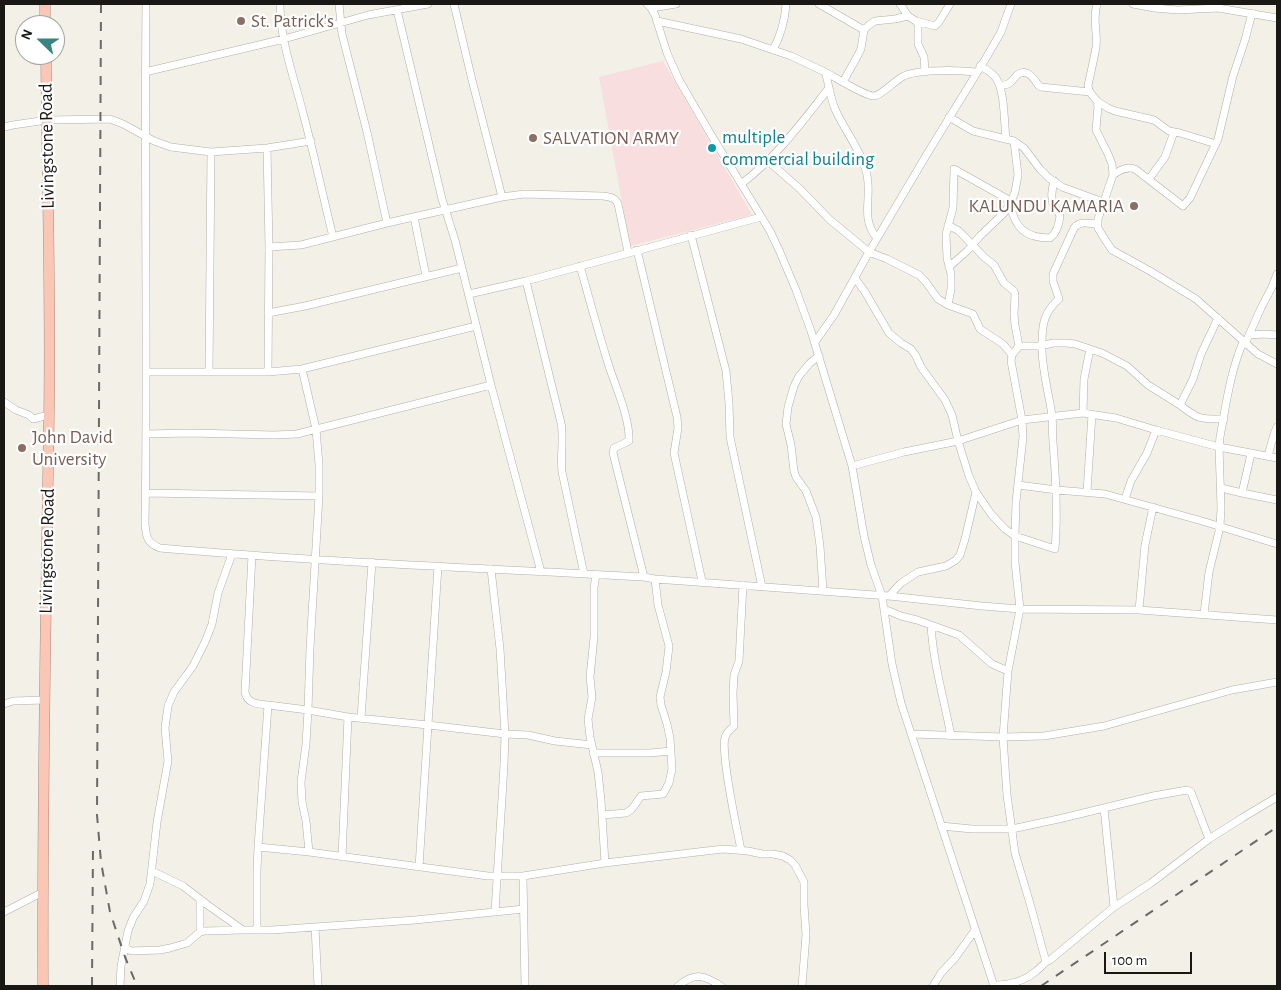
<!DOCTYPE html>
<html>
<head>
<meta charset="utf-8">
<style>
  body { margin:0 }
  #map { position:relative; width:1281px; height:990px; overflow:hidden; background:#f2f0e7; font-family:"Alegreya Sans",sans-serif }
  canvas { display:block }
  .frame { position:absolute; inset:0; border:5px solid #191815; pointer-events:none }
  .north { position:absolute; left:15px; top:15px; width:50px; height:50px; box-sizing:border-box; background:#fff; border:1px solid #a3a3a1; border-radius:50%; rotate:292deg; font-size:14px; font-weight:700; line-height:20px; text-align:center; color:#191815 }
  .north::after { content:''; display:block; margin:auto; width:18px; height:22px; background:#3c8482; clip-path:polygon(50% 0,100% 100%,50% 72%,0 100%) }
  .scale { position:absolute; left:1104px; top:952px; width:88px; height:22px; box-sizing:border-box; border:2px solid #191815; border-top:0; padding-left:6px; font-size:15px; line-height:18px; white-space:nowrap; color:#191815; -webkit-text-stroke:4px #fff; paint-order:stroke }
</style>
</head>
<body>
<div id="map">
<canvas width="1281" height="990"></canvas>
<div class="frame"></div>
<div class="north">N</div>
<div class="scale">100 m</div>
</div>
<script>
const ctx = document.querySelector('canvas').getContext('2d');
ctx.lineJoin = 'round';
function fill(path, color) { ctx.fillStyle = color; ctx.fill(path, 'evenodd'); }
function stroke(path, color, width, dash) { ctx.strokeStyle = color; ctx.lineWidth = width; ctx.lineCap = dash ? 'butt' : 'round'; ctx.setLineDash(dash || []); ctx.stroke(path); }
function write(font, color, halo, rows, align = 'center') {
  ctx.font = font + ' "Alegreya Sans",sans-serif'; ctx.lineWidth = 4.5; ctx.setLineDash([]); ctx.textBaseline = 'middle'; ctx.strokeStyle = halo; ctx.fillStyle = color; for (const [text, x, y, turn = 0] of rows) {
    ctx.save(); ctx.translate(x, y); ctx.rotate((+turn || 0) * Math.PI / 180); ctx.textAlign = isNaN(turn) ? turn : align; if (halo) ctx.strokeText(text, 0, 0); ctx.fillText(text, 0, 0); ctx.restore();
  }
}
fill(new Path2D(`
  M 663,61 L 752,215 L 630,246 L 599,77 Z`), '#f9dedf');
const minor = new Path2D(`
  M 146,4 C 144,177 148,350 145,523 C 146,535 146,543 160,548 C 321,562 482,568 644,577 L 655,579 L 889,596 L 982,606 L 1020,609 L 1139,610 L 1277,620
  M 280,4 C 280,41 294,77 303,113 C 314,154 323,196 333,237
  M 339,4 L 342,34 L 367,132 L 387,223
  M 454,4 L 472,80 L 502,197
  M 647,4 L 651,8 L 655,15 L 667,53 L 679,80 L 710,133 L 770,231 L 779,250 L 796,290 L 811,331 L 852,466 L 864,536 L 871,565 L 882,596 L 892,664 L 901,703 L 994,986
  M 819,4 L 864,30
  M 900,4 L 908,16 L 916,21 L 918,24 L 918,44 L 924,57 L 925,72
  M 1097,4 C 1092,20 1098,31 1096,47 C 1094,59 1091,72 1088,85 L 1089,91 L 1097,101 L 1098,106 L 1096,130 L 1108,154 L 1112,164 L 1113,175 L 1098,219 L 1098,228 L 1104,238 L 1112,250 L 1150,271 L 1196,299 L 1258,354 L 1277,364
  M 1133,4 L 1154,8 L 1178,10 L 1218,8 L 1277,18
  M 651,8 L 676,4
  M 657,21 L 741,39 L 791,56 L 825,72 C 829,84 830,97 835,109 C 845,131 862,152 867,175 C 872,199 860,218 877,238
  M 916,21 L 935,26 L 939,22 L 950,4
  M 773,50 C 781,35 785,21 786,4
  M 980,66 C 986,69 992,73 996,78 C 1005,91 1004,123 1006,139
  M 145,72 L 284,39 L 368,15 L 428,4
  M 825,72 C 835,77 863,95 873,96 C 880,97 895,80 904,76 C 912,72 921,72 930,71 C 946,70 960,70 976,72
  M 843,82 L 857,57 L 861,49 L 864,30 L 869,25 L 875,21 L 895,19 L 908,16
  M 1000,86 C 1003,85 1006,85 1008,84 C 1012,82 1014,78 1017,75 C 1027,67 1034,79 1039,86 L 1041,87 L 1090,92
  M 1097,101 L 1108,108 L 1115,111 L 1154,120 L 1169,131 L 1180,133 L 1216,144
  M 949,117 L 973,131 L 1014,141 L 1018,175 L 1015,192 L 1010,204 L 1005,212 L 980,236 L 967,251 L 949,267
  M 4,127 L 13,125 L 47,120 L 110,119 L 123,124 L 154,141 L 171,147 L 211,152 L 267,148 L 311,141
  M 1014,141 L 1024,148 L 1040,169 L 1049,178 L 1062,187 L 1103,202
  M 267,148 L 269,247 L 268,372
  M 768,161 L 799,188 L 829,219 L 869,252 L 887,259 L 919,275 L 925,281 L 938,299 L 948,305 L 973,314 L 980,329 L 1003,344 L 1012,355
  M 1113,175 C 1120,170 1127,166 1135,169 L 1183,206 L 1190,198 L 1218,139 L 1233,76 L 1245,40 L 1252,13
  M 1149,179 L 1165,157 L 1174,132
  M 741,184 C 776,158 802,122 829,88
  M 1010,204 C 1015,228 1025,238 1050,238 C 1057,233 1059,225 1060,216 C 1059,212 1056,210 1054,206 C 1050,198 1052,189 1054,181
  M 414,217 L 426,276
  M 948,225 L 959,231 L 984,257 L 994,265 L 1004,283 L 1014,291 L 1015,295 L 1014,314 L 1015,325 L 1019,346
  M 691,235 L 726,371 L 729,403 L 730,437 L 762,587
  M 269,247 L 301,245 L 387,223 L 502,197 L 524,194 L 603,196 C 610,197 615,197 618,204 L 628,252
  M 637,250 L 677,417 L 678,428 L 674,453 L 702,581
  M 580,266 C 589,298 598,331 608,363 C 615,386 630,417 629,441 L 614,448 L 613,453 L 644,577
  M 855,278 L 865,292 L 889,333 L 901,343 L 911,349 L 916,356 L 921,367 L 945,400 L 952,415 L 958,441 L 969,476 L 976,492 L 965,539 L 960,555 L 956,560 L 946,566 L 918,572 L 901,583 L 889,596
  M 526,281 L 561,423 C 564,439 560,455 562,472 L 584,574
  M 469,294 L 526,281 L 761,217
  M 948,305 L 951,289 L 951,274 L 947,258 L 946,234 L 953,208 L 954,169 L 1011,201
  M 268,313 L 305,306 L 462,268
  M 1249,335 L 1264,334 L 1277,335
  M 815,342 L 834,315 L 869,252 L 927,154 L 986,58 L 1001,32 L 1011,4
  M 1245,344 L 1261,308 L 1272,287 L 1277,274
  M 819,356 L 810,363 L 799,376 L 794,386 L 788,407 L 786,424 L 791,445 L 794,471 L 796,477 L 806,491 L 816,517 L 820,546 L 823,591
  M 302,369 L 316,429 L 319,465 L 319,496 L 310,648 L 308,710 L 306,744 L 301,782 L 302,802 L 306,821 L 309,852
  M 146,372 L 268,372 L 302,369 L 476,326
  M 209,372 L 211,152
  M 491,385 L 541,572
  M 4,402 L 16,410 L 29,415 L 33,419 L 49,415
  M 1180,405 C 1199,420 1200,419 1224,419
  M 1083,413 L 1084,379 L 1090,349
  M 146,434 L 191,433 L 274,435 L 297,434 L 491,385 L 455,240 L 442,199 L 397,10
  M 1251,454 L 1242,493 L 1277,500
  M 1268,456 L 1274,434 L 1277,427
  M 852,466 L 904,452 L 958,441 L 1022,420 L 1083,413 L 1116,418 L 1156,430 L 1219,447 L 1277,458
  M 1018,485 L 1057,490 L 1105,494 L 1202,521 L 1277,544
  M 1221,488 L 1242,493
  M 976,492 L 991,514 L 1005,529 L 1015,536 L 1055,549 C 1058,513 1056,479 1053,442 C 1052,434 1053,424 1052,416 C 1049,393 1041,367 1042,344 C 1042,324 1044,312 1059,299 L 1053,281 L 1053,274 L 1074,228 C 1080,220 1089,224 1098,224
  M 1087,492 L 1092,414
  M 146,493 L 319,496
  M 1125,499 L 1131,481 L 1147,453 L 1156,430
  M 252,555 L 245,692 C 247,704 258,704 268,705 L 258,847 L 309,852 L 488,876 L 523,876 L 525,986
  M 491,569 L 500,649 L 505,734 L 504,765 L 495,912
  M 596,574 L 594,588 L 594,637 L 590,677 L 592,697 L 588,719 L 590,737 L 598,772 L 601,800 L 605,863
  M 884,609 L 901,616 L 917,620 L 959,635 L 992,664 L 1008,671
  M 1139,610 L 1145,545 L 1153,507
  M 1204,614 L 1209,572 L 1220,527 L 1221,507 L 1219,447 L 1220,437 C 1226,405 1230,373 1243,342
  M 931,625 C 933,662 944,699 951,736
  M 4,704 L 13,701 L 44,700
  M 268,705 L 308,710 L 348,717 L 428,725 L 505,734 L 528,735 L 555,741 L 592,745
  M 361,718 L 372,562
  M 911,734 L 1003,737 L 1044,736 L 1104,726 L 1232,690 L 1277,682
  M 593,753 L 650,753 L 671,751
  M 1104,808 L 1114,907
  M 602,815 L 626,813 L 632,809 L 641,796 L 663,794 L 669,783 L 672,769 L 670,738 L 667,724 L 661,705 L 660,697 L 666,672 L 669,646 L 658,605 L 655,579
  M 941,826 L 972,829 L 1012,829 L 1063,818 L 1153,796 L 1187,790 L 1191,792 L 1209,839
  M 741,850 C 735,819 728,789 725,758 C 725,751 723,744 725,738 C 726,732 730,730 734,726 L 733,693 L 734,675 L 739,661 L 743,585
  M 342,857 L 348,717
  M 419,867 L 438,566
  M 152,871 L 183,886 L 209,906 L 243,930 L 272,930 L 415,920 L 524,909
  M 523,876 L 605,863 L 723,849 L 748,851 L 762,854 L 773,854 L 783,856 L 790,860 L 795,865 L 804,882 L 804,905 L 806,935 L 802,986
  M 4,912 L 43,892
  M 315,927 L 318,986
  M 257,930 L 257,870 L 258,847
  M 200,932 L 200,899
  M 124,947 L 131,951 L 160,950 L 170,948 L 187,943 L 200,932 L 204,931 L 242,930
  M 1046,962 L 1031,907 L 1015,853 L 1007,795 L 1003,737 L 1008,671 L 1020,609 L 1015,562 L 1015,536 L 1016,502 L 1023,437 L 1022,420 L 1011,361 L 1012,355 L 1019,346 L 1041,346 L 1053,343 L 1066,343 L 1075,344 L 1102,353 L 1127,366 L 1148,385 L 1180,405 L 1193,379 L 1201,354 L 1218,318
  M 994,985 C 1009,985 1023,982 1035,972 C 1041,968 1044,962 1050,960 L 1114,907 L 1151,883 L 1209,839 L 1242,818 L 1277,797
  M 120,986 L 121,966 L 128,931 L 133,918 L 144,901 L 150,884 L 157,822 L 168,761 L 165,728 L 168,706 L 174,692 L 193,666 L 205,642 L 212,624 L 218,593 L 232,554
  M 678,986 C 695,972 704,975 721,986
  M 933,986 L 941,973 L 955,958 L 975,930`);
const highway = new Path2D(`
  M 45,4 L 45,25
  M 43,986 C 42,796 46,606 49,415 C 51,295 47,175 46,55`);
stroke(minor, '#b1afa7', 8);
stroke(highway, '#ab8a7e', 11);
stroke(minor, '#fff', 7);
stroke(highway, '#fac7b7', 10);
stroke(new Path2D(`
  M 101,4 L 97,815 L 101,862 L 110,912 L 125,957 L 137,986
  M 92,986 L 93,846
  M 1041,986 L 1277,827`), '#6c6a65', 2, [9, 9]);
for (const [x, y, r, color] of [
  [241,21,5,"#8d6e63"],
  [533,138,5,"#8d6e63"],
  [712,148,5,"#0f9aa8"],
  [1134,206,5,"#8d6e63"],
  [22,448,5,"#8d6e63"]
]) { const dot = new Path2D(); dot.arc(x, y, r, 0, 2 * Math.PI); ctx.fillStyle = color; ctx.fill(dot); stroke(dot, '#fff', 2); }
write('19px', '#785e54', '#fff', [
  ["St. Patrick's",251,21],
  ["SALVATION ARMY",543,138],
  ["KALUNDU KAMARIA",1124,206,"right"],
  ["John David",32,437],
  ["University",32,459]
], 'left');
write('19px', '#0d838f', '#fff', [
  ["multiple",722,137],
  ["commercial building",722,159]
], 'left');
write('19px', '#191815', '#fff', [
  ["Livingstone Road",47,146,-91],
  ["Livingstone Road",47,551,-89]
]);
</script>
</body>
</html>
